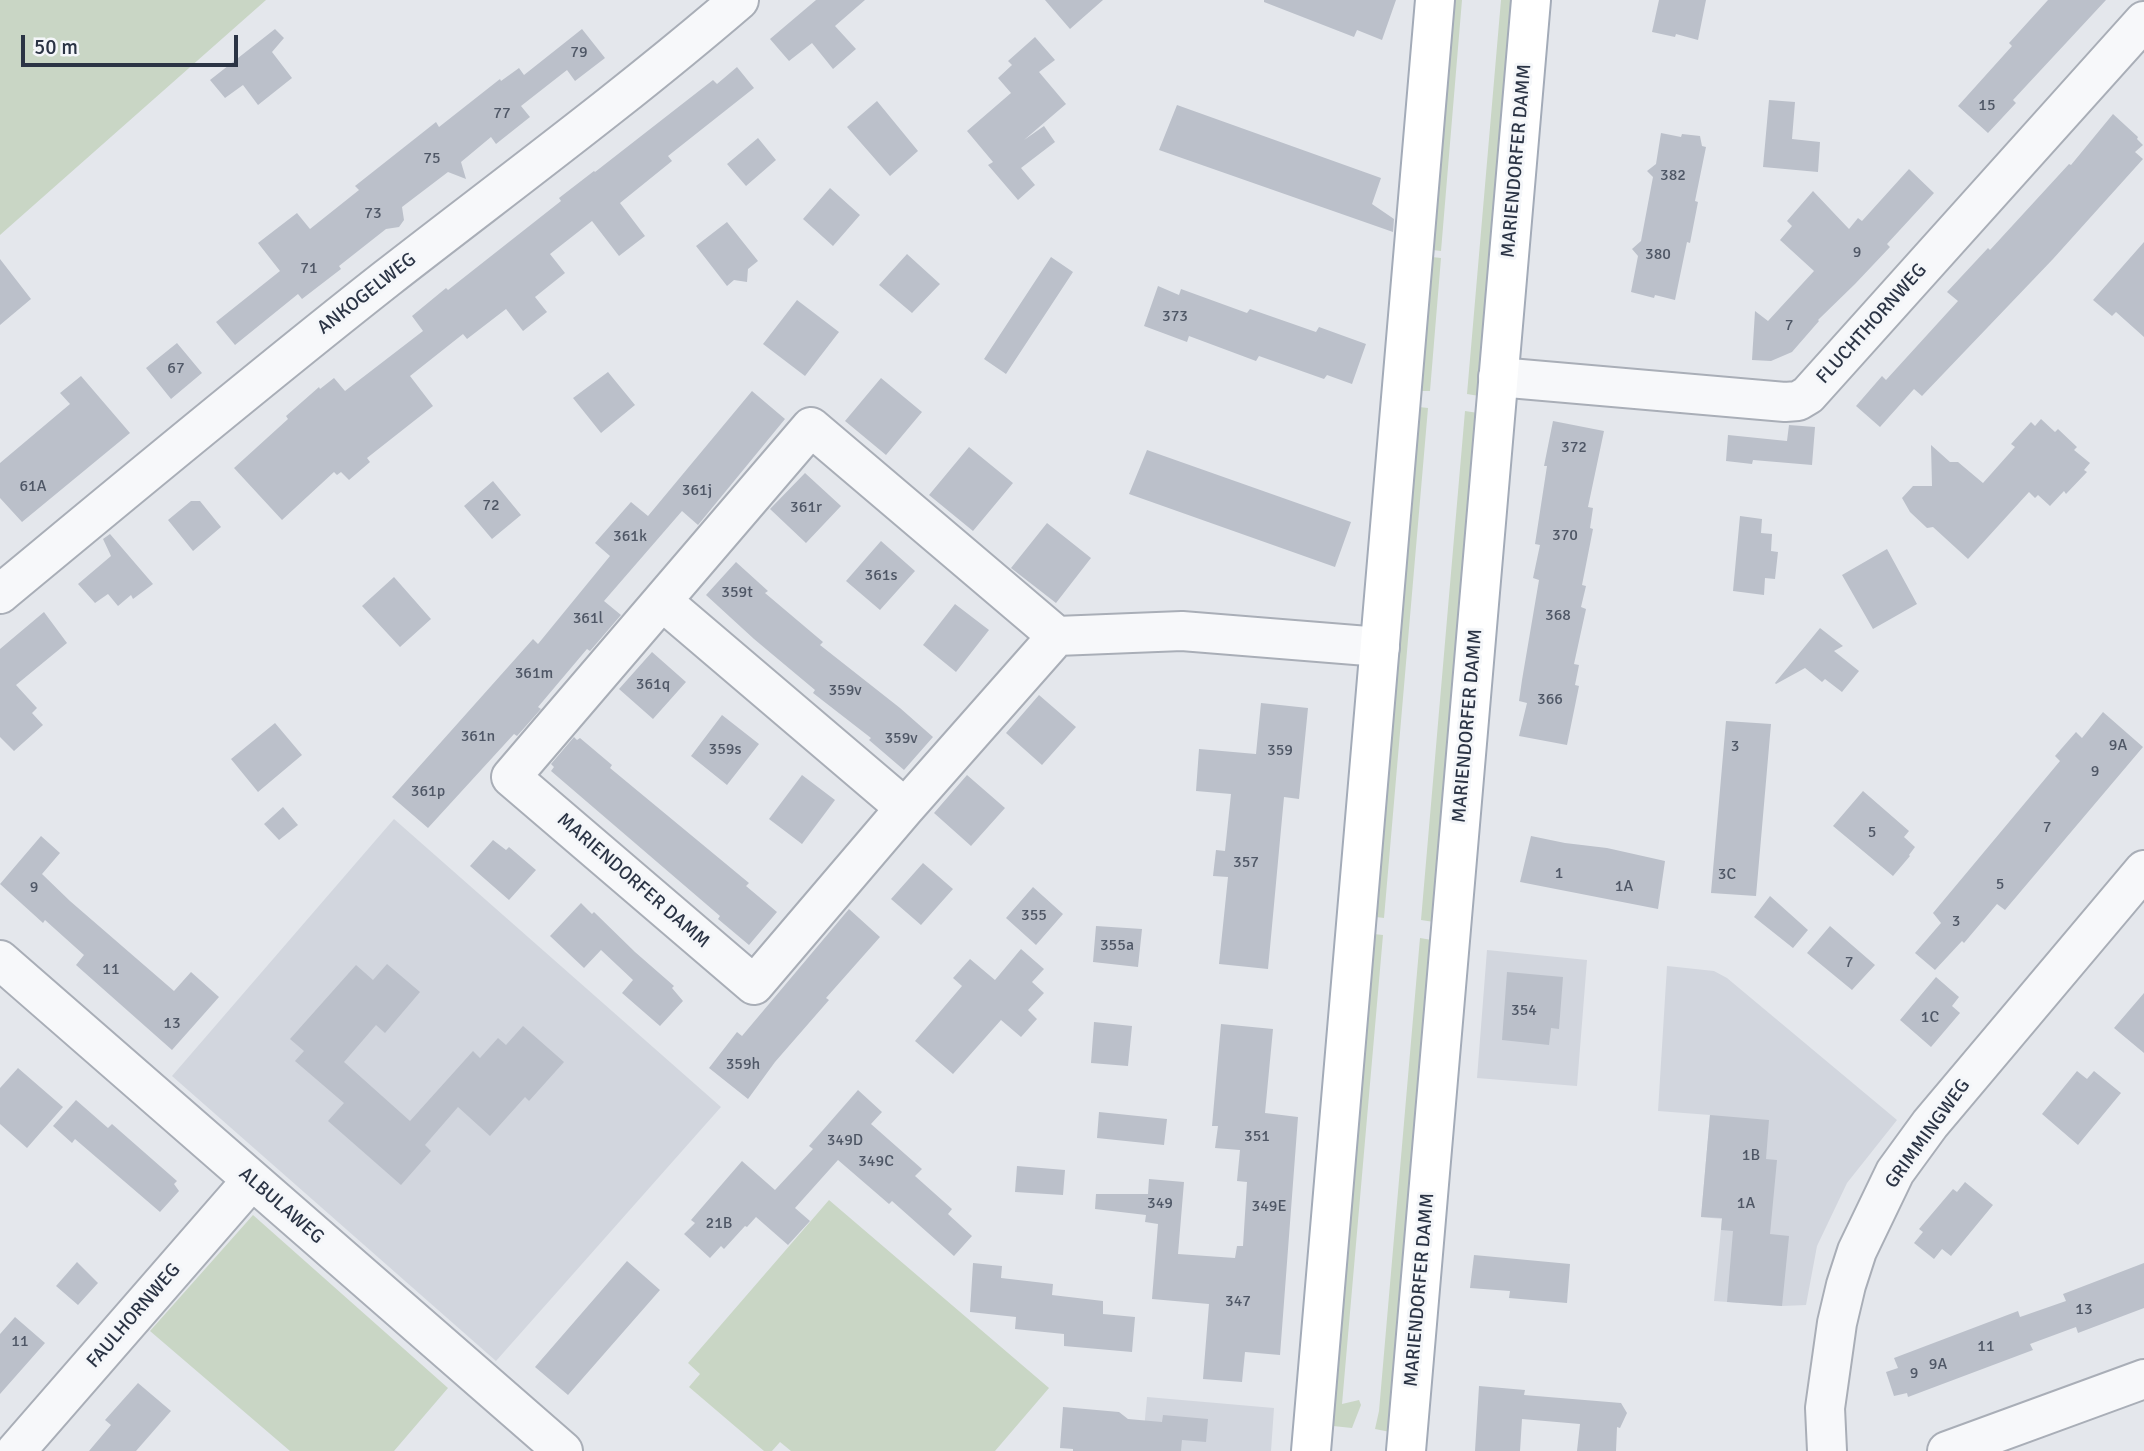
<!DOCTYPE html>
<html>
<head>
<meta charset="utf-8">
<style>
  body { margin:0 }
  #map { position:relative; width:2144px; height:1451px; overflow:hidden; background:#e4e7ec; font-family:Signika,sans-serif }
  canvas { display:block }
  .scale { position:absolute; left:21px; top:35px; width:217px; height:32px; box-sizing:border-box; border:4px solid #2b3445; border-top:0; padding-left:9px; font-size:21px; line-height:24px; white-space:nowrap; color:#2b3445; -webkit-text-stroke:5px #f4f6f9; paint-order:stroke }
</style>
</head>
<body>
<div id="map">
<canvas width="2144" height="1451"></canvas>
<div class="scale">50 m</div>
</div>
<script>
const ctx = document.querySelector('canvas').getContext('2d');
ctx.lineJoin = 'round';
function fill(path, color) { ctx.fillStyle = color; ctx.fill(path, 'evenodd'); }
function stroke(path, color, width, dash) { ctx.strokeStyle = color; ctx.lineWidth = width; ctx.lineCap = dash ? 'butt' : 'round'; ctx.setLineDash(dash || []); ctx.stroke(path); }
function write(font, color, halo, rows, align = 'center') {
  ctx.font = font + ' Signika,sans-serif'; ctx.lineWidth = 6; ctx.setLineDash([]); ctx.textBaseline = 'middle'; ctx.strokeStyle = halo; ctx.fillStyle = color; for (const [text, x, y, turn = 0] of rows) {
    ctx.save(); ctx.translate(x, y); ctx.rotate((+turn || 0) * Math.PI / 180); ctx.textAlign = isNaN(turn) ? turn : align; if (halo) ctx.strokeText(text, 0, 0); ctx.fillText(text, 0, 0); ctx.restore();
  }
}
fill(new Path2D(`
  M 394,819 L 721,1107 L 496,1361 L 172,1076 Z
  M 1487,950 L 1587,960 L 1577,1086 L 1477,1078 Z
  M 1667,966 L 1714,971 L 1727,978 L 1897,1120 L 1847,1183 L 1817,1246 L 1806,1305 L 1782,1306 L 1714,1301 L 1722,1219 L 1701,1217 L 1710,1115 L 1658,1111 Z
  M 1147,1397 L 1274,1408 L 1271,1451 L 1142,1451 Z`), '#d2d6de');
fill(new Path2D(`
  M 0,0 L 266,0 L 0,235 Z
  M 1454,0 L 1462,0 L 1441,251 L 1433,250 Z
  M 1501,0 L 1513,0 L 1479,396 L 1467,394 Z
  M 1432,257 L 1441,258 L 1430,391 L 1421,391 Z
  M 1419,407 L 1428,408 L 1384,918 L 1376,917 Z
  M 1465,411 L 1478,413 L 1434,922 L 1421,920 Z
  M 1374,934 L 1383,935 L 1342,1404 L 1359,1400 L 1361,1405 L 1352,1428 L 1333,1426 Z
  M 1420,938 L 1432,940 L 1390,1432 L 1375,1429 L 1379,1411 Z
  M 829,1200 L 1049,1388 L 995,1451 L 791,1451 L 780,1442 L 772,1451 L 764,1451 L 689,1387 L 700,1374 L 688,1363 Z
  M 253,1215 L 448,1388 L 394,1451 L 290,1451 L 150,1331 Z`), '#c9d6c5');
fill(new Path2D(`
  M 816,0 L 865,0 L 835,26 L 856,49 L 833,69 L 812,43 L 789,61 L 770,39 Z
  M 1045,0 L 1103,0 L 1070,29 Z
  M 1264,0 L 1396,0 L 1382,40 L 1357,30 L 1354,37 L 1264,2 Z
  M 1659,0 L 1706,0 L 1698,40 L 1676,34 L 1675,37 L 1652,32 Z
  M 2048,0 L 2106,0 L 2013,100 L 2016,103 L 1988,133 L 1958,106 L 2012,46 L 2009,43 Z
  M 275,29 L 284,38 L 272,52 L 292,78 L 258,105 L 243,85 L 225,98 L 210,80 Z
  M 582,29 L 605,58 L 575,81 L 567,70 L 521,106 L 530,117 L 496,144 L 491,137 L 461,162 L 466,179 L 448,172 L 402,207 L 404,220 L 399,227 L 386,229 L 339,266 L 341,269 L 302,299 L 298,294 L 235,345 L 216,322 L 280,271 L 258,243 L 297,213 L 310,229 L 359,190 L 355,186 L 436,122 L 439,127 L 500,79 L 501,81 L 519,68 L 524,75 Z
  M 1035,37 L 1055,60 L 1039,72 L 1066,104 L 1024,140 L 1044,126 L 1055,142 L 1021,168 L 1035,185 L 1018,200 L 988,165 L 993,162 L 967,131 L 1011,93 L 998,78 L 1012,65 L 1008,61 Z
  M 737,67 L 754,88 L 668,156 L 672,161 L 620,203 L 645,236 L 619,256 L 592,221 L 550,254 L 565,273 L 535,297 L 547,312 L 523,331 L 506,309 L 467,339 L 463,334 L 410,376 L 433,406 L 367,458 L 370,462 L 349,480 L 341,472 L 337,475 L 334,472 L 282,520 L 234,468 L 288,419 L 286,416 L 319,387 L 320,389 L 334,378 L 345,391 L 423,331 L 412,316 L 446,288 L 448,290 L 561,201 L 559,198 L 594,171 L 595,172 L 713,80 L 717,84 Z
  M 1769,100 L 1795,102 L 1792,139 L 1820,142 L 1818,172 L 1763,167 Z
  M 877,101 L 918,151 L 890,176 L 847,127 Z
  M 1177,105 L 1381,178 L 1372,204 L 1394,219 L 1393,232 L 1159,150 Z
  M 2113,114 L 2138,137 L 2137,139 L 2143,145 L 2135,152 L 2143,159 L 2053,259 L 1922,396 L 1914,389 L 1880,427 L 1856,406 L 1882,376 L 1886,380 L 1958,301 L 1947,292 L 1988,248 L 1990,250 L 2069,164 L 2071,165 Z
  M 1661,133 L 1681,137 L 1682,134 L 1700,136 L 1702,146 L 1706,147 L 1695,201 L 1698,202 L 1690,243 L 1687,242 L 1675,300 L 1655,295 L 1654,298 L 1631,292 L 1638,256 L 1632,249 L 1641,241 L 1653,177 L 1647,171 L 1656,164 Z
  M 758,138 L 776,160 L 746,186 L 727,164 Z
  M 1909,169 L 1934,193 L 1887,244 L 1890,247 L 1855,284 L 1818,320 L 1819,321 L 1792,352 L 1771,361 L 1752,360 L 1755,311 L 1768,321 L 1814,271 L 1780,240 L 1792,226 L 1787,221 L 1813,191 L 1849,229 L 1858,218 L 1862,221 Z
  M 830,188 L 860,215 L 833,246 L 803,219 Z
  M 727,222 L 758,261 L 748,269 L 747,282 L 734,280 L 727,286 L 696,246 Z
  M 2144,242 L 2144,337 L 2116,312 L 2112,316 L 2093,300 Z
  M 907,254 L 940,284 L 912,313 L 879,285 Z
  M 1051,257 L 1073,272 L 1006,374 L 984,359 Z
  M 0,259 L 31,299 L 0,325 Z
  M 1158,286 L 1179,295 L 1181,289 L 1247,313 L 1250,309 L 1316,332 L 1319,327 L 1366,344 L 1352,384 L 1327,375 L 1324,379 L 1259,356 L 1256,361 L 1189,336 L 1187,342 L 1144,326 Z
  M 797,300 L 839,332 L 805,376 L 763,344 Z
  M 177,343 L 202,373 L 171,399 L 146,368 Z
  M 608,372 L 635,405 L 601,433 L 573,398 Z
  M 81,376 L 130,433 L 22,522 L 0,498 L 0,463 L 70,404 L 60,393 Z
  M 881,378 L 922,412 L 886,455 L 845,421 Z
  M 752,391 L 785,419 L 698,525 L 682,511 L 604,601 L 621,615 L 590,651 L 587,649 L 538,707 L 541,709 L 517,736 L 514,734 L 428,828 L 392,797 L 533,639 L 538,644 L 610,556 L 595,543 L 631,502 L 648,516 Z
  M 2041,419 L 2055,432 L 2058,429 L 2077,447 L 2074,450 L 2090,463 L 2084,470 L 2087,472 L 2066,494 L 2064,491 L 2050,506 L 2038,495 L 2035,498 L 2029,492 L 1968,559 L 1933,527 L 1927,528 L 1910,512 L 1902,498 L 1913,486 L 1932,486 L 1931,445 L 1950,462 L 1958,462 L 1983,483 L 2015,447 L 2011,444 L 2031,422 L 2035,426 Z
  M 1553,421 L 1604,431 L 1588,507 L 1593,508 L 1590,528 L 1593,529 L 1582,585 L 1586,586 L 1581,607 L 1586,609 L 1574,664 L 1579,665 L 1575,685 L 1579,686 L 1567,745 L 1519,736 L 1527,703 L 1519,701 L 1522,680 L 1539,580 L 1533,578 L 1540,545 L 1535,544 L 1547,466 L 1544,466 Z
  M 1789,425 L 1815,427 L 1812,465 L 1753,460 L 1752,464 L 1726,461 L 1728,435 L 1787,441 Z
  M 969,447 L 1013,483 L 973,531 L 929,495 Z
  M 1147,450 L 1351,522 L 1335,567 L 1129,494 Z
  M 805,473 L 841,506 L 806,543 L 770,509 Z
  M 493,481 L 521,515 L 492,539 L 464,506 Z
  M 191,501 L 200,501 L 221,527 L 193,551 L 168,520 Z
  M 1740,516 L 1762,519 L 1761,533 L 1772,534 L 1771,551 L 1778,552 L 1775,579 L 1765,578 L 1764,595 L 1733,591 Z
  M 1047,523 L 1091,558 L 1056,603 L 1011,568 Z
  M 110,534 L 153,584 L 133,599 L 131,595 L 118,606 L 108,594 L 95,603 L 78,584 L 111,556 L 103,539 Z
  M 881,541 L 915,571 L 880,610 L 846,581 Z
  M 1887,549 L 1917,604 L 1873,629 L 1842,575 Z
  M 736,562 L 768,591 L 765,593 L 823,642 L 820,645 L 900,708 L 933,737 L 904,770 L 869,740 L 871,738 L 813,693 L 815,690 L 754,639 L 706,595 Z
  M 394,577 L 431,619 L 400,647 L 362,606 Z
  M 955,604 L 989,630 L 956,672 L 923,645 Z
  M 44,612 L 67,643 L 16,685 L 37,708 L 32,713 L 43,725 L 14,751 L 0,737 L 0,649 Z
  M 1820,628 L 1843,646 L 1834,651 L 1859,671 L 1842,692 L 1825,679 L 1822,682 L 1805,668 L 1776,684 L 1775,683 Z
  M 652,652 L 686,682 L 653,719 L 619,689 Z
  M 1039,695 L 1076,727 L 1042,765 L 1006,733 Z
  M 1261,703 L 1308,708 L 1299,799 L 1284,797 L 1268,969 L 1219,964 L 1228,877 L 1213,876 L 1216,850 L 1225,851 L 1231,794 L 1196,791 L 1199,749 L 1256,754 Z
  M 2103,712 L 2143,747 L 2005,910 L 1997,904 L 1964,943 L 1962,941 L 1935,970 L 1915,953 L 1941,923 L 1933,913 L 2060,761 L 2055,756 L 2076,732 L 2082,738 Z
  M 722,715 L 759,744 L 727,785 L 691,756 Z
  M 1726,721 L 1771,724 L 1756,896 L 1711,893 Z
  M 275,723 L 302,755 L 258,792 L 231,759 Z
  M 574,737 L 577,740 L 580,738 L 612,765 L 610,768 L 749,883 L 746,886 L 777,912 L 749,945 L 718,919 L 720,916 L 551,771 L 554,767 L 551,764 Z
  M 802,775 L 835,800 L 802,844 L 769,819 Z
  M 967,775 L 1005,808 L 971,846 L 934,813 Z
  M 1863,791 L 1909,831 L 1904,837 L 1915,847 L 1909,855 L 1910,856 L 1893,876 L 1833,826 Z
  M 283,807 L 298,825 L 279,840 L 264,824 Z
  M 41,836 L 60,853 L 42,874 L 70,901 L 174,991 L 191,972 L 219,997 L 172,1050 L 76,965 L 84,955 L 45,920 L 43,923 L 0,884 Z
  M 1531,836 L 1565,843 L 1607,848 L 1665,861 L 1658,909 L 1520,882 Z
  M 493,840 L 506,850 L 509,847 L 536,870 L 509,900 L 470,866 Z
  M 923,863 L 953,889 L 921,925 L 891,899 Z
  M 1033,887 L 1063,914 L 1036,945 L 1006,918 Z
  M 1770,896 L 1808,930 L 1793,948 L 1754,917 Z
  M 581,903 L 592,914 L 594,912 L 635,952 L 674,986 L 672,988 L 683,1001 L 660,1026 L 622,993 L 633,980 L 601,950 L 584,968 L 550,936 Z
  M 849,909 L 880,937 L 826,998 L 829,1000 L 775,1062 L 748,1099 L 709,1068 L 737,1032 L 742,1036 Z
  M 1096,926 L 1142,929 L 1138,967 L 1093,962 Z
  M 1830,926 L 1875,965 L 1852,990 L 1807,953 Z
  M 1021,949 L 1044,969 L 1032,982 L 1044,993 L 1028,1010 L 1037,1019 L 1021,1037 L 1001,1020 L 953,1074 L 915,1041 L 962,986 L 953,978 L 970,959 L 995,980 Z
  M 387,964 L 420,992 L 385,1033 L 376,1025 L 344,1062 L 410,1121 L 473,1051 L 480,1058 L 498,1038 L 506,1045 L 523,1026 L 564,1062 L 529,1101 L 525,1097 L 490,1136 L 458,1107 L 425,1145 L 431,1151 L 401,1185 L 328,1121 L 344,1103 L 295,1061 L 304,1051 L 290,1039 L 356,965 L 373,980 Z
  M 1507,972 L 1563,977 L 1559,1029 L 1551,1028 L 1549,1045 L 1502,1040 Z
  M 1936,977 L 1959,997 L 1952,1006 L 1960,1013 L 1931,1047 L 1900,1020 Z
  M 2144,993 L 2144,1053 L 2114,1028 Z
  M 1094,1022 L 1132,1026 L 1128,1066 L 1091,1063 Z
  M 1221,1024 L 1273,1029 L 1265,1113 L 1298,1117 L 1280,1355 L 1245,1352 L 1242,1382 L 1203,1379 L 1209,1304 L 1152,1299 L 1158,1224 L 1145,1222 L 1146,1215 L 1095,1209 L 1096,1194 L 1148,1194 L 1149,1179 L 1184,1182 L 1178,1254 L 1235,1258 L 1237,1246 L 1243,1246 L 1247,1182 L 1237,1181 L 1240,1150 L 1215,1148 L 1218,1126 L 1212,1126 Z
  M 18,1068 L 63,1107 L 27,1148 L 0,1124 L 0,1088 Z
  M 2077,1071 L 2087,1079 L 2094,1071 L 2121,1093 L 2078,1145 L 2042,1114 Z
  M 858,1090 L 882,1112 L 871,1124 L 922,1169 L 915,1176 L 952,1209 L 948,1214 L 972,1236 L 954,1256 L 892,1201 L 889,1204 L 838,1160 L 795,1208 L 810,1221 L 788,1245 L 756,1217 L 747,1227 L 745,1226 L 724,1249 L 721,1246 L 710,1258 L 684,1234 L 695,1223 L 691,1220 L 742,1161 L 775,1190 L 813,1149 L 809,1146 Z
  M 76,1100 L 108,1128 L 112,1124 L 177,1181 L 174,1184 L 179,1191 L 160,1212 L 75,1139 L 72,1143 L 53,1126 Z
  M 1099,1112 L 1167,1119 L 1164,1145 L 1097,1138 Z
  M 1710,1115 L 1769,1120 L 1766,1159 L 1777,1160 L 1770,1234 L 1789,1236 L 1782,1306 L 1727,1302 L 1733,1231 L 1721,1230 L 1722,1218 L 1701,1217 Z
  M 1017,1166 L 1065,1170 L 1063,1195 L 1015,1192 Z
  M 1965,1182 L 1993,1205 L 1951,1256 L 1942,1249 L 1934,1259 L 1914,1243 L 1923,1232 L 1919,1229 L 1953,1189 L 1957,1192 Z
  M 1474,1255 L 1570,1264 L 1567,1303 L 1509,1298 L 1510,1291 L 1470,1288 Z
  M 627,1261 L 660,1290 L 568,1395 L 535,1367 Z
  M 77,1262 L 98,1283 L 78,1305 L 56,1286 Z
  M 973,1263 L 1002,1266 L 1001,1278 L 1053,1284 L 1052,1295 L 1103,1301 L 1103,1314 L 1135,1317 L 1132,1352 L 1064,1346 L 1064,1334 L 1015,1329 L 1016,1317 L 970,1312 Z
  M 2144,1263 L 2144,1308 L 2078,1333 L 2076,1327 L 2030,1344 L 2033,1350 L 1908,1397 L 1907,1393 L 1894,1396 L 1886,1372 L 1898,1368 L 1894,1358 L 2018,1311 L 2020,1317 L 2066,1301 L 2063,1294 Z
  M 15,1317 L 45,1343 L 0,1394 L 0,1334 Z
  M 138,1383 L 171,1411 L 136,1451 L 89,1451 L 111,1425 L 105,1420 Z
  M 1479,1386 L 1525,1390 L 1524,1395 L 1621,1403 L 1627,1413 L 1620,1428 L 1617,1427 L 1616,1451 L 1577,1451 L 1580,1424 L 1522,1419 L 1520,1451 L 1475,1451 Z
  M 1063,1407 L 1119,1412 L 1128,1419 L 1162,1422 L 1163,1415 L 1208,1419 L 1206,1442 L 1182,1440 L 1181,1451 L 1073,1451 L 1073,1449 L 1060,1448 Z`), '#bbc0ca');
const minor = new Path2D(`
  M 1498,377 L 1785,402 L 1798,401 L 1808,395 L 2144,21
  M 0,594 C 128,488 255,382 386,279 C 504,187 625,98 739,0
  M 662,601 L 905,808
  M 1057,636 L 905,808 L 754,985 L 511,777 L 811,427 L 1057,636 L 1182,631 L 1380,647
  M 0,960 L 563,1451
  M 16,1451 L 252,1180
  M 1827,1451 L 1825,1408 L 1837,1323 L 1846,1285 L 1857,1251 L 1895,1172 L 1930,1124 L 2144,870
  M 1947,1451 L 2144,1379`);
const major = new Path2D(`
  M 1311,1451 L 1435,0
  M 1406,1451 L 1531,0`);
stroke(minor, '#a9aeb7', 42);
stroke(major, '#a3abb8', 42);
stroke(minor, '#f7f8fa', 38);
stroke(major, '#fff', 38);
write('16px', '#4f5766', null, [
  ["79",579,53],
  ["15",1987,106],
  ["77",502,114],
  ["75",432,159],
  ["382",1673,176],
  ["73",373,214],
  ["9",1857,253],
  ["380",1658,255],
  ["71",309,269],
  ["373",1175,317],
  ["7",1789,326],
  ["67",176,369],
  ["372",1574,448],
  ["61A",33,487],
  ["361j",697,491],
  ["72",491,506],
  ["361r",806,508],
  ["370",1565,536],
  ["361k",630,537],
  ["361s",881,576],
  ["359t",737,593],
  ["368",1558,616],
  ["361l",588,619],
  ["361m",534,674],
  ["361q",653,685],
  ["359v",845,691],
  ["366",1550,700],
  ["361n",478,737],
  ["359v",901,739],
  ["9A",2118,746],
  ["3",1735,747],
  ["359s",725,750],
  ["359",1280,751],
  ["9",2095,772],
  ["361p",428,792],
  ["7",2047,828],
  ["5",1872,833],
  ["357",1246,863],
  ["1",1559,874],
  ["3C",1727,875],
  ["5",2000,885],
  ["1A",1624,887],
  ["9",34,888],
  ["355",1034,916],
  ["3",1956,922],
  ["355a",1117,946],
  ["7",1849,963],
  ["11",111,970],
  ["354",1524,1011],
  ["1C",1930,1018],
  ["13",172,1024],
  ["359h",743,1065],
  ["351",1257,1137],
  ["349D",845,1141],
  ["1B",1751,1156],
  ["349C",876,1162],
  ["349",1160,1204],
  ["1A",1746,1204],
  ["349E",1269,1207],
  ["21B",719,1224],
  ["347",1238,1302],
  ["13",2084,1310],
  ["11",20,1342],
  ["11",1986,1347],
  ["9A",1938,1365],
  ["9",1914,1374]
]);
write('19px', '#2b3445', '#f4f6f9', [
  ["MARIENDORFER DAMM",1517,161,-85],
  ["ANKOGELWEG",367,294,-38],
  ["FLUCHTHORNWEG",1872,324,-48],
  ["MARIENDORFER DAMM",1468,726,-85],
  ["MARIENDORFER DAMM",633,881,41],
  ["GRIMMINGWEG",1928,1134,-54],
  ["ALBULAWEG",281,1206,41],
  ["MARIENDORFER DAMM",1420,1290,-85],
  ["FAULHORNWEG",134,1316,-49]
]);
</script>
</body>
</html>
